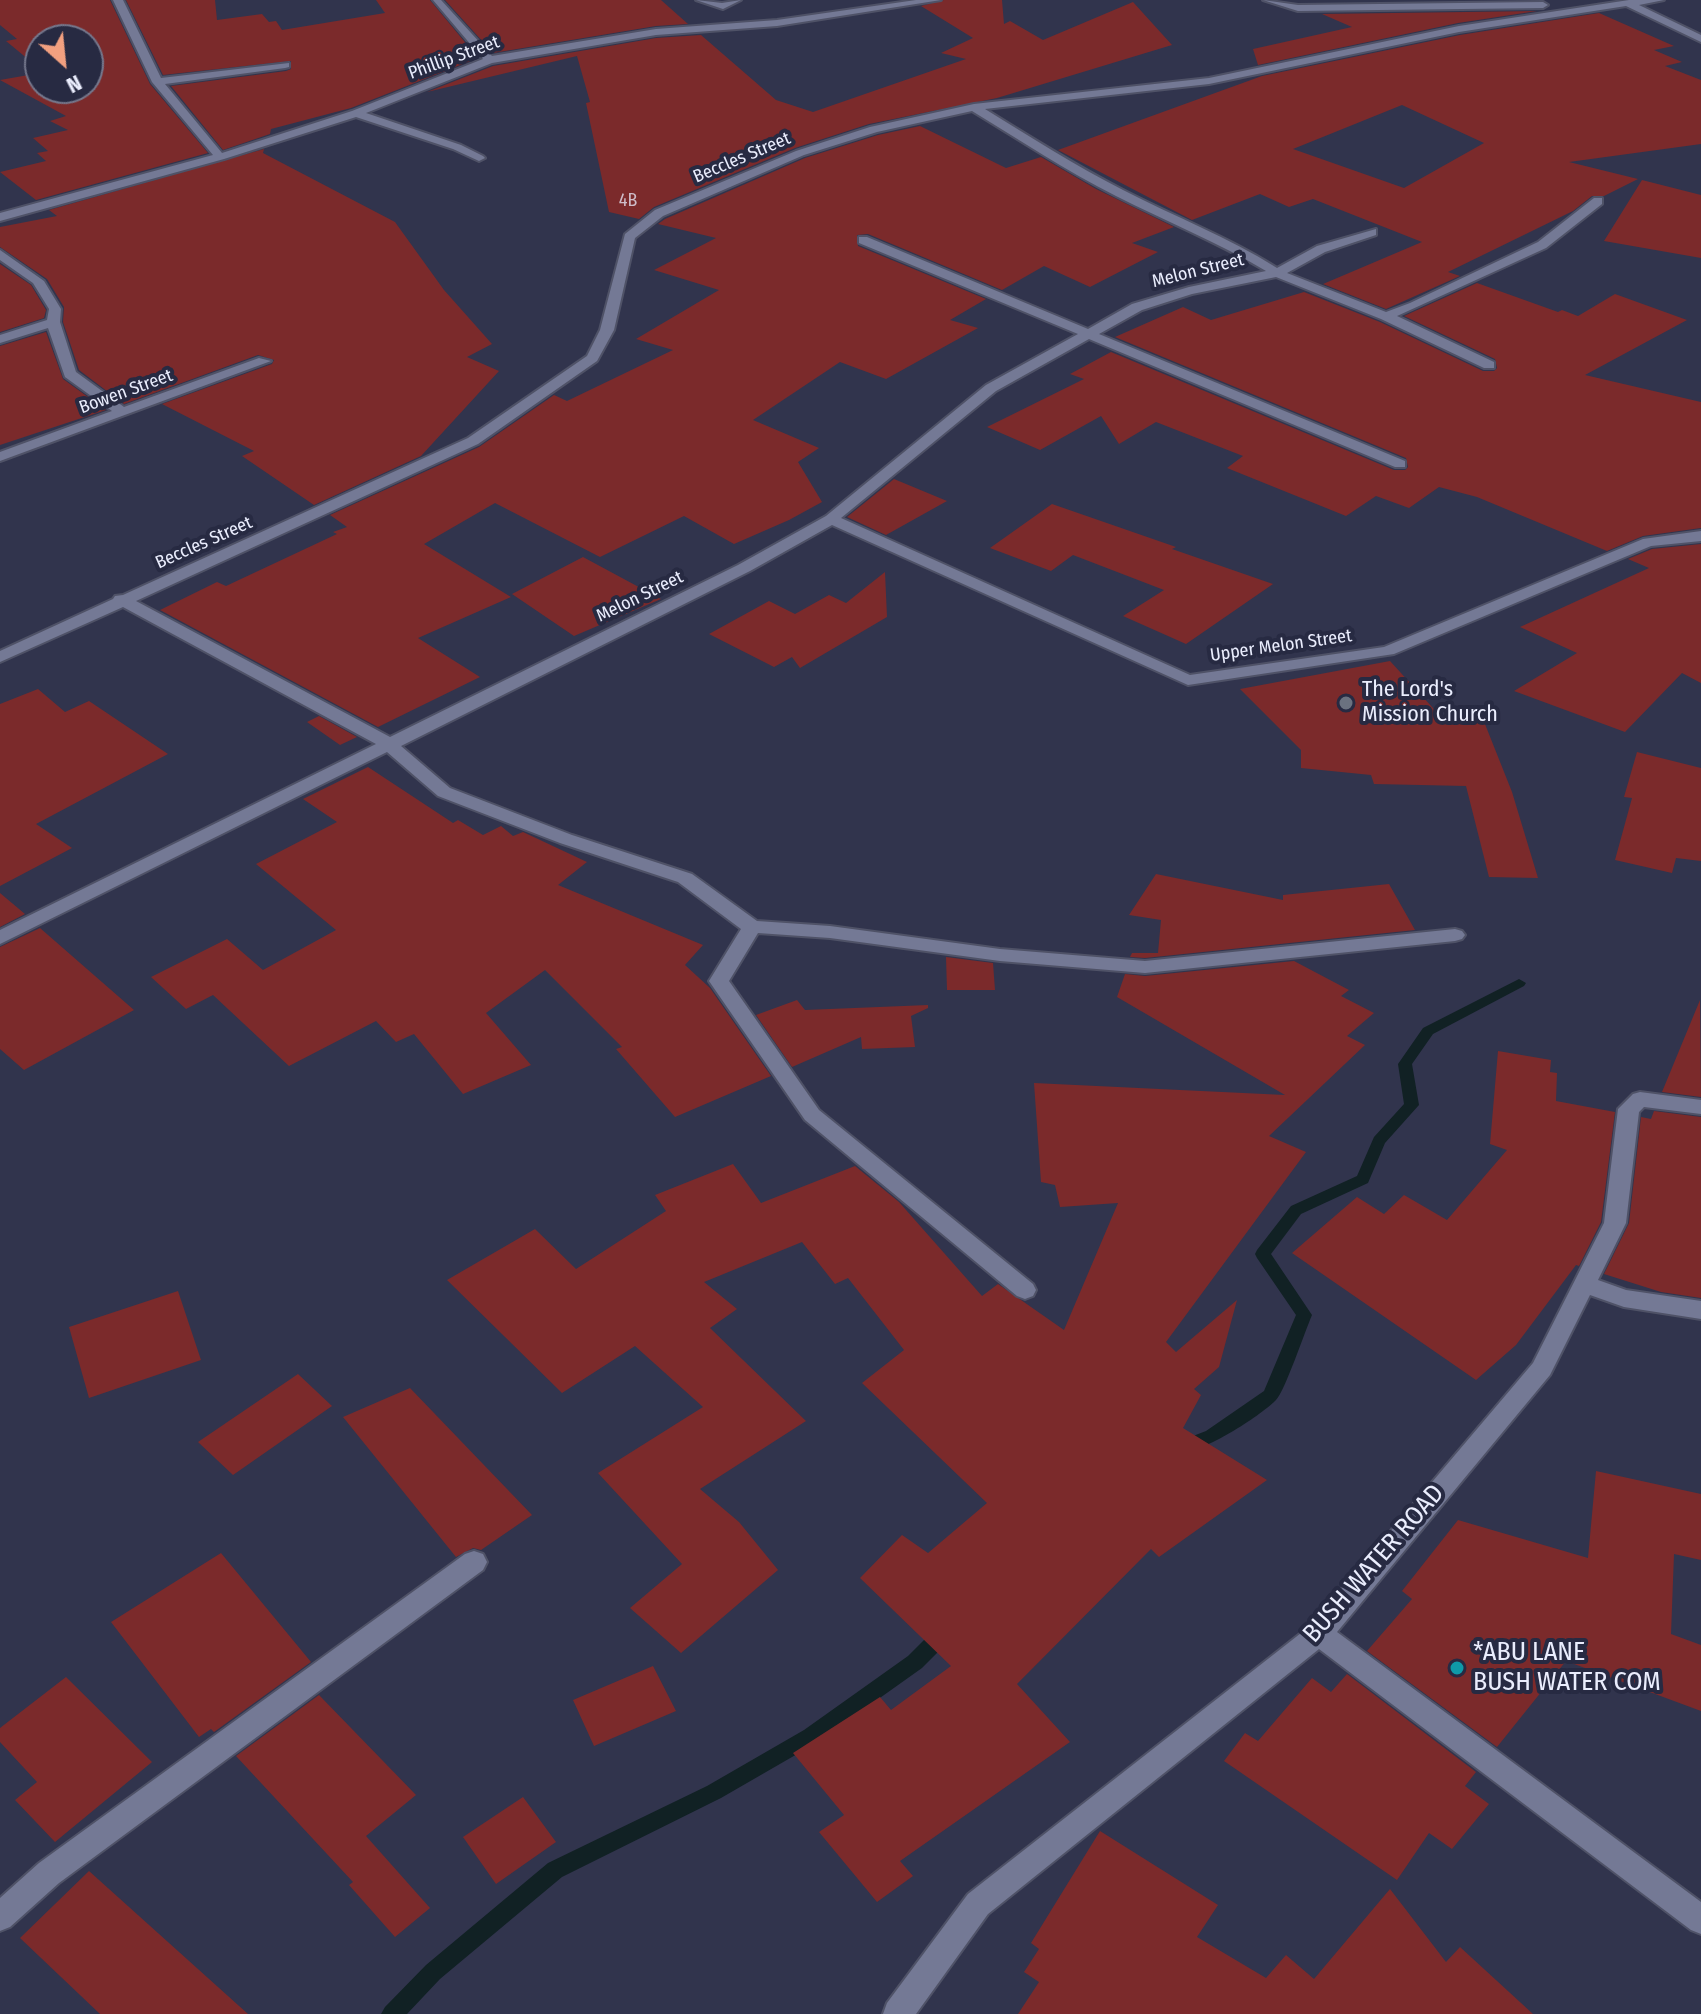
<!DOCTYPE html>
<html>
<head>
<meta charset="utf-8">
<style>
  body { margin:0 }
  #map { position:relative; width:1701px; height:2014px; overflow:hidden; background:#31344d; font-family:"Fira Sans Condensed",sans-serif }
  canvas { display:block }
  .north { position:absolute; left:24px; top:24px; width:80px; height:80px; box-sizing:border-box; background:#272a42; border:2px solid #75788d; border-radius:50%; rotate:153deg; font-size:22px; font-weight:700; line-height:32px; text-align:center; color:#eaedfd }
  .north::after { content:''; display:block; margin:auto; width:28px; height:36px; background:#f2a080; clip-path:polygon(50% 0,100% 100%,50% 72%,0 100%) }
</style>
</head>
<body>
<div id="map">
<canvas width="1701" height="2014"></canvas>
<div class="north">N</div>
</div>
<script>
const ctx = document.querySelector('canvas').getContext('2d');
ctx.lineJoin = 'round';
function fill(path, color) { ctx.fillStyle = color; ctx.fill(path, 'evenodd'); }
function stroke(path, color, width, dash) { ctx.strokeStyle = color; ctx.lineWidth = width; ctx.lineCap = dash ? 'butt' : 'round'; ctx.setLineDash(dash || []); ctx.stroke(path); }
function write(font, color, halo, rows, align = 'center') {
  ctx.font = font + ' "Fira Sans Condensed",sans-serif'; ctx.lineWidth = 8; ctx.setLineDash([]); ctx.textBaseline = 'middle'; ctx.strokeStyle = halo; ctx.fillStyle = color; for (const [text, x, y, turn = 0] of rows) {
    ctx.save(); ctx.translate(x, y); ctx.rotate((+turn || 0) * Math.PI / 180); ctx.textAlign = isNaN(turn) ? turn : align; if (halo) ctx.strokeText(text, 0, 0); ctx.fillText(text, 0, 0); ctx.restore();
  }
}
fill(new Path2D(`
  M 1519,979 L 1526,983 L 1524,986 L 1433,1034 L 1412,1064 L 1419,1105 L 1385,1143 L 1368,1183 L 1301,1214 L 1271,1254 L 1312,1315 C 1305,1331 1285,1391 1276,1400 C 1263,1414 1198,1457 1180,1451 L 1177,1446 L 1180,1441 L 1206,1431 L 1264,1391 L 1296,1315 L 1257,1258 L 1255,1254 L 1257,1250 L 1291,1206 L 1357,1176 L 1374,1137 L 1404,1104 L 1398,1064 L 1423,1028 Z
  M 942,1627 L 949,1629 L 951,1635 L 949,1641 L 922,1668 L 818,1742 L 721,1798 L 562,1877 L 440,1979 L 407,2014 L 381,2014 L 385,2007 L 426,1965 L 548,1863 L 707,1786 L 804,1730 L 908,1656 L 935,1629 Z`), '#112124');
fill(new Path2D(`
  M 0,0 L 110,0 L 150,84 L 208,153 L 36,200 L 0,172 L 46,161 L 37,153 L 48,151 L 33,138 L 68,130 L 50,121 L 66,116 L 0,80 L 40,73 L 40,88 L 88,88 L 88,40 L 40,40 L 40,69 L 6,41 L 17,39 L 0,25 Z
  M 126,0 L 215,0 L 217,20 L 262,14 L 269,22 L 276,21 L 282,30 L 385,13 L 376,0 L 430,0 L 478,58 L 351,108 L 271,129 L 270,134 L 223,150 L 171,86 L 286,71 L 291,69 L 291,61 L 163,75 Z
  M 445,0 L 661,0 L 688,24 L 656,26 L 493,53 Z
  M 944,0 L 1002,0 L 1004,24 L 1010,21 L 1043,40 L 1133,2 L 1172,45 L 997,98 L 869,124 L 795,148 L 654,207 L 639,219 L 609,212 L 586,103 L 590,102 L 577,56 L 427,92 L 493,66 L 656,38 L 701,35 L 776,100 L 813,112 L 966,59 L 941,53 L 973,38 L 921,6 Z
  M 1537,11 L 1458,23 L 1258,65 L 1253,49 L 1352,27 L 1322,14 Z
  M 1599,13 L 1674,46 L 1654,50 L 1682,62 L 1665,66 L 1701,80 L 1701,144 L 1569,162 L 1638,179 L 1604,196 L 1592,196 L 1573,211 L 1448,272 L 1460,276 L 1386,309 L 1323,284 L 1422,242 L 1313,199 L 1289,207 L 1260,194 L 1192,220 L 1058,150 L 1262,76 L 1460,35 ZM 1402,105 L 1484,143 L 1404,188 L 1293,149 Z
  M 920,126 L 1006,168 L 1041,157 L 1096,189 L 1174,227 L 1132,243 L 1158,252 L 1090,287 L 1044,266 L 1002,290 L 868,234 L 857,235 L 858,246 L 986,299 L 950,320 L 978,328 L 886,379 L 840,362 L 753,420 L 819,448 L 798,462 L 822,502 L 789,520 L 734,544 L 684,516 L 600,557 L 495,503 L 424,544 L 511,597 L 418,638 L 480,677 L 378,727 L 160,610 L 217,582 L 226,586 L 337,534 L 333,532 L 347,527 L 330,515 L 479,447 L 554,395 L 567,401 L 673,350 L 636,339 L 719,290 L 654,270 L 716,238 L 658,224 L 665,219 L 805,158 L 878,135 Z
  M 264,149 L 263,153 L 395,222 L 444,290 L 492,344 L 467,357 L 499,371 L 421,456 L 314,505 L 242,456 L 254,451 L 162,404 L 272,364 L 274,360 L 258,355 L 124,404 L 79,370 L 63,322 L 64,307 L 47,279 L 0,247 L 0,227 L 57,216 L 49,210 Z
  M 1642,180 L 1701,195 L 1701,258 L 1604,241 Z
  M 0,264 L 31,285 L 46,310 L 44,318 L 0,332 Z
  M 1477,283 L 1558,312 L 1562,310 L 1578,316 L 1615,294 L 1687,320 L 1585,375 L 1701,402 L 1701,528 L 1643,536 L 1607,551 L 1477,497 L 1439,487 L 1409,508 L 1376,496 L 1346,516 L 1227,468 L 1243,456 L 1156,422 L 1119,444 L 1101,416 L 1040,450 L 987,427 L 1084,379 L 1070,374 L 1111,352 L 1394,470 L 1405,470 L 1408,467 L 1406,458 L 1115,337 L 1183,307 L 1211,320 L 1304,292 L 1380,322 L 1483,371 L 1494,371 L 1497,368 L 1495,359 L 1404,316 Z
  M 46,332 L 63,379 L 106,410 L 0,445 L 0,346 Z
  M 894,479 L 947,501 L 886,535 L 847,517 Z
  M 1052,504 L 1176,547 L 1172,549 L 1273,584 L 1186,644 L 1123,616 L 1164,590 L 1073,555 L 1051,571 L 990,548 Z
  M 1701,544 L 1701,683 L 1682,673 L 1625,732 L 1514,691 L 1577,653 L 1520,627 L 1649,568 L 1628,559 L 1652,549 Z
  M 583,557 L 661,599 L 574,636 L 512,594 Z
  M 885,572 L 887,617 L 800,668 L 792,657 L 774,667 L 709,634 L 769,601 L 795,614 L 829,595 L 846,603 Z
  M 1390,661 L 1443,719 L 1479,709 L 1512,792 L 1538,878 L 1489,877 L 1466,786 L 1374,784 L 1371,775 L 1301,768 L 1301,750 L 1240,689 Z
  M 38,689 L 65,712 L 89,701 L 168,754 L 36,824 L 72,848 L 0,886 L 0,704 Z
  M 319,716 L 357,737 L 340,745 L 307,722 Z
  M 1637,752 L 1701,768 L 1701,861 L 1676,858 L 1672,873 L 1615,860 L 1632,798 L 1624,797 Z
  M 368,767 L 453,823 L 458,820 L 483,835 L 501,826 L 513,836 L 523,832 L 587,862 L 558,885 L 703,945 L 685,965 L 710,988 L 771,1076 L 675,1117 L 616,1049 L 622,1047 L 545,970 L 486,1013 L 531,1065 L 463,1094 L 414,1034 L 396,1042 L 376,1021 L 289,1066 L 213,995 L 186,1009 L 151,977 L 227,939 L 263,970 L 336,930 L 256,864 L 337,822 L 303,799 Z
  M 1156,874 L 1283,900 L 1283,895 L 1389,884 L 1415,930 L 1145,958 L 1130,957 L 1132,953 L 1158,953 L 1161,920 L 1129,915 Z
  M 0,893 L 25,914 L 0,927 Z
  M 40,928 L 134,1010 L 24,1070 L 0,1049 L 0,947 Z
  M 946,957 L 993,963 L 995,990 L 947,990 Z
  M 1294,961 L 1349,990 L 1341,996 L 1374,1013 L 1347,1036 L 1365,1045 L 1269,1136 L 1306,1152 L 1166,1342 L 1176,1352 L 1237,1300 L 1219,1367 L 1194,1389 L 1201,1395 L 1183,1428 L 1267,1480 L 1159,1557 L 1151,1549 L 1017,1684 L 1070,1742 L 900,1861 L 913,1876 L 877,1902 L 819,1832 L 844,1815 L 793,1753 L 880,1697 L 891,1710 L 951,1666 L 860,1578 L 902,1535 L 928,1553 L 987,1503 L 862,1383 L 904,1350 L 848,1278 L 835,1284 L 802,1242 L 704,1282 L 737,1309 L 710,1328 L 806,1421 L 700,1489 L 739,1522 L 778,1570 L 681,1653 L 630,1608 L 682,1564 L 598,1473 L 703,1407 L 635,1346 L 562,1393 L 447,1280 L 535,1229 L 576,1269 L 666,1211 L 655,1195 L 733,1164 L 761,1203 L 855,1166 L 899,1202 L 982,1296 L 998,1284 L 1064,1330 L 1118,1203 L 1060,1207 L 1055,1185 L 1041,1182 L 1034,1083 L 1285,1095 L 1117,997 L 1125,974 L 1145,976 Z
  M 797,1000 L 805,1010 L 928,1005 L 928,1008 L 911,1016 L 915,1047 L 862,1049 L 861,1037 L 792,1067 L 756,1015 Z
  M 1700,1000 L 1701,1097 L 1662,1092 Z
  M 1498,1051 L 1551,1060 L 1550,1072 L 1557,1073 L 1556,1101 L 1615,1112 L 1601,1222 L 1579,1266 L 1576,1265 L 1516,1345 L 1476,1380 L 1292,1253 L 1357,1197 L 1384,1214 L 1404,1195 L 1447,1220 L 1507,1150 L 1490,1144 Z
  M 1654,1111 L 1701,1117 L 1701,1298 L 1661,1292 L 1604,1274 L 1629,1223 L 1641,1117 L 1651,1119 Z
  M 178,1291 L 201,1360 L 89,1398 L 69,1327 Z
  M 298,1374 L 332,1406 L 233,1475 L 198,1442 Z
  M 410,1388 L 532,1515 L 481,1550 L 473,1548 L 456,1557 L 343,1417 Z
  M 1596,1471 L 1701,1494 L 1701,1560 L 1674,1554 L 1671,1634 L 1701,1645 L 1701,1711 L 1566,1661 L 1497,1747 L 1367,1651 L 1412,1599 L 1402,1591 L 1458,1520 L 1588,1558 Z
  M 221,1553 L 311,1662 L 214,1732 L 211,1729 L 199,1737 L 111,1622 Z
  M 653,1666 L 676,1711 L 594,1746 L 573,1700 Z
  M 1347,1674 L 1476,1772 L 1465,1786 L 1489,1804 L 1452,1849 L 1429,1833 L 1397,1880 L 1224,1761 L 1245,1733 L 1258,1741 L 1312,1678 L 1331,1692 Z
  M 66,1677 L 152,1762 L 55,1842 L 15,1800 L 37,1782 L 0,1742 L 0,1728 Z
  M 319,1695 L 416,1795 L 366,1836 L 430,1908 L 395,1937 L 349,1885 L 353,1882 L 236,1756 Z
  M 523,1797 L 556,1842 L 496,1884 L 463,1837 Z
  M 1100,1831 L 1218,1905 L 1197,1937 L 1266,1978 L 1286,1955 L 1314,1979 L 1390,1889 L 1446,1962 L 1460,1947 L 1533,2014 L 1018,2014 L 1039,1982 L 1024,1972 L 1039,1949 L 1031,1943 Z
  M 89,1871 L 248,2014 L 100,2014 L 20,1938 Z`), '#7b2a2b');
const street = new Path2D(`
  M 113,0 L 123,0 L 161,78 L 289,63 L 289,67 L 285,68 L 165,84 L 222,153 L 352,111 L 483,59 L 433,0 L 441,0 L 492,56 L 656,29 L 777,20 L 916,0 L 941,0 L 777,26 L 656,35 L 492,63 L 366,113 L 461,145 L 483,156 L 485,158 L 479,161 L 453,149 L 356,117 L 224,159 L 0,221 L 0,213 L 213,155 L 152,82 Z
  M 696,0 L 722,3 L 741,0 L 723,9 Z
  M 1263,0 L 1298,5 L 1543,2 L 1548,5 L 1543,8 L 1298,11 Z
  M 1629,0 L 1664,0 L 1639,5 L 1701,35 L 1701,42 L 1626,6 L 1459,32 L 1209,84 L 985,109 C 1030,137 1076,166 1123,190 C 1175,217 1228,237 1277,268 L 1317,246 L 1376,229 L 1376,235 L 1325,252 L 1287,273 L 1386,312 L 1410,303 L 1538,242 L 1594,198 L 1602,198 L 1602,204 L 1546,248 L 1397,316 L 1494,362 L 1494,368 L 1484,368 L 1381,319 L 1276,277 L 1192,294 L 1142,310 L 1099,334 L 1405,461 L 1405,467 L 1395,467 L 1089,339 L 996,391 L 841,518 L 1190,675 L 1384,647 L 1643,539 L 1701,531 L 1701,541 L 1651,546 L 1394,654 L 1188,685 L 832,525 L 750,571 L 401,746 L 450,788 L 572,835 L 692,874 L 757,921 L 830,926 L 1000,949 L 1145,961 L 1455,929 L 1462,931 L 1465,935 L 1462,939 L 1455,941 L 1145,973 L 1000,961 L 830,938 L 758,933 L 729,981 L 819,1110 L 1033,1284 L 1036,1290 L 1033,1296 L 1025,1299 L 1017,1296 L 805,1120 L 709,981 L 741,929 L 678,882 L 560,843 L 438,796 L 387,752 L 0,944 L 0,930 L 376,744 L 123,607 L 0,662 L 0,651 L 113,599 L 115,596 L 123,595 L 468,438 L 587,356 L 600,330 L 625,234 L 655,210 L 796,151 L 870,127 L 974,104 L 1209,78 L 1459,26 ZM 972,111 C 1020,140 1066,171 1116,196 C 1167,222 1218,242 1266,271 L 1189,287 L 1132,304 L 1088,329 L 867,237 L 859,237 L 859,243 L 1078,334 L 986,385 L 826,516 L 738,565 L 390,737 L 136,601 L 478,444 L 597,361 L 614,330 L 635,238 L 663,216 L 804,155 L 877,132 Z
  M 0,250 L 44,281 L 61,309 L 60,322 L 76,372 L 124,407 L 259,358 L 271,361 L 0,461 L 0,452 L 112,411 L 65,377 L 48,328 L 0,343 L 0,335 L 47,320 L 49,309 L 33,283 L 0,260 Z
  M 1640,1092 L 1701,1100 L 1701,1114 L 1644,1107 L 1639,1112 L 1626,1223 L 1598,1280 L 1626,1290 L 1701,1301 L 1701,1319 L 1624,1307 L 1590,1295 L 1550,1375 L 1337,1632 L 1701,1902 L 1701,1934 L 1691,1930 L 1319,1649 L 988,1914 L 916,2014 L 883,2014 L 887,2003 L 968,1894 L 1310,1626 L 1533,1363 L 1604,1223 L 1618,1109 L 1633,1094 Z
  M 474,1551 L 483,1554 L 487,1562 L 483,1570 L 59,1883 L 10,1927 L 0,1931 L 0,1898 L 39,1863 L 465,1554 Z`);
stroke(street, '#4f5267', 4);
fill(street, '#747995');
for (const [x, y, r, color] of [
  [1346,703,8,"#6b7280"],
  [1457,1668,8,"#0f9aa8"]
]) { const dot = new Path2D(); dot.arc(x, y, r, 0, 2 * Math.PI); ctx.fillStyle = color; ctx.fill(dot); stroke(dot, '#272a42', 3); }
write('18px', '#eaedfd', '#272a42', [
  ["Phillip Street",454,58,-20],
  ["Beccles Street",742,158,-23],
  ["Melon Street",1198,271,-14],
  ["Bowen Street",126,392,-20],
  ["Beccles Street",204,543,-24],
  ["Melon Street",640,597,-26],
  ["Upper Melon Street",1281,646,-8]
]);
write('18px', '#cebcc8', null, [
  ["4B",628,201]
]);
write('22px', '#eaedfd', '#272a42', [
  ["The Lord's",1362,690],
  ["Mission Church",1362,715]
], 'left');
write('26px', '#eaedfd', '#272a42', [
  ["BUSH WATER ROAD",1374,1564,-49]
]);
write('26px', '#eaedfd', '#272a42', [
  ["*ABU LANE",1473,1653],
  ["BUSH WATER COM",1473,1683]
], 'left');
</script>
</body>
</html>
